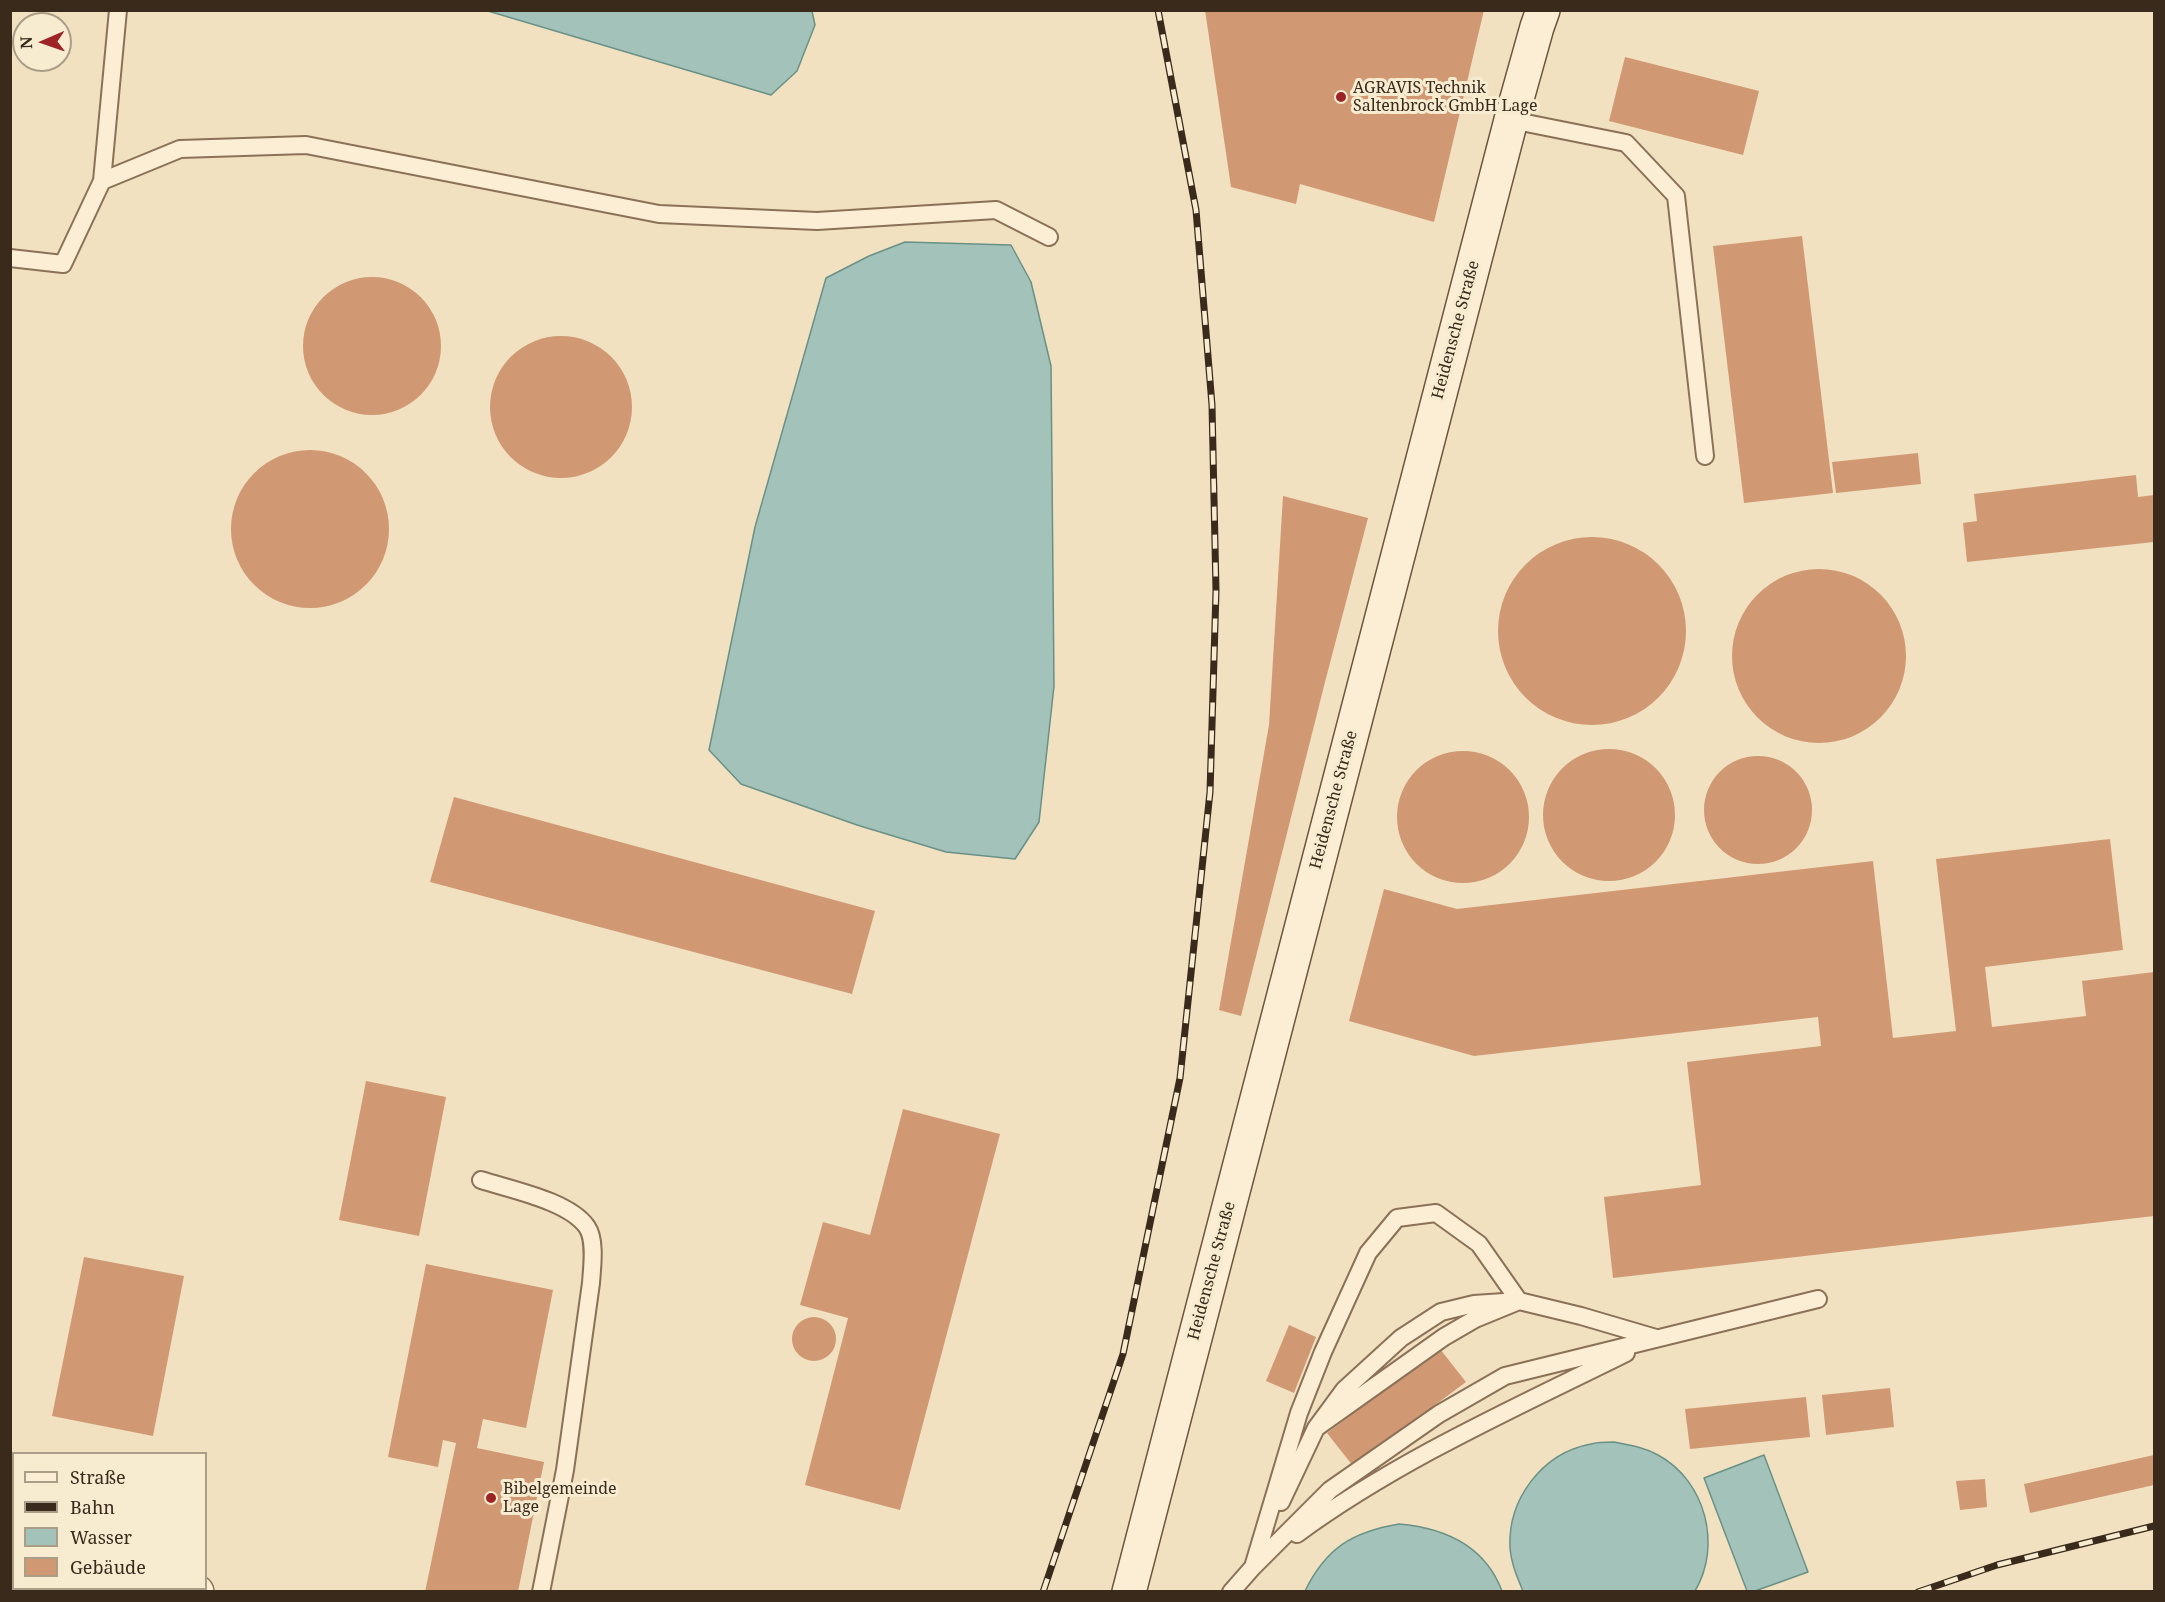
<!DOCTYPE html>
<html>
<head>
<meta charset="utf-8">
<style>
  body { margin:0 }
  #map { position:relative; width:2165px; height:1602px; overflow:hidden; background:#f1e1c0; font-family:"Noto Serif",serif }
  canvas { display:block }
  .frame { position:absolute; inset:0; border:12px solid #392a1c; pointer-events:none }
  .legend { position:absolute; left:12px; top:1452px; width:195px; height:138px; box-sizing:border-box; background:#f7ebd0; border:2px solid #ab9e88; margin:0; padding:8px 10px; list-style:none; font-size:18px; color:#392a1c }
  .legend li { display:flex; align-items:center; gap:12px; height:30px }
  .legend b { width:30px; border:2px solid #ab9e88 }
  .north { position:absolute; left:12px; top:12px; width:60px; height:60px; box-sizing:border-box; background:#f7ebd0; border:2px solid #ab9e88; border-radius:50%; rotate:268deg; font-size:16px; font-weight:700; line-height:24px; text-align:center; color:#392a1c }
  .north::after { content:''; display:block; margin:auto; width:21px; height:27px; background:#9e2326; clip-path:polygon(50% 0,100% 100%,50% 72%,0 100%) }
</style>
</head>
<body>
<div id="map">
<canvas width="2165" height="1602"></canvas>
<div class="frame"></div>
<ul class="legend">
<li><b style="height:8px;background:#fbeed4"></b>Straße</li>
<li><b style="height:8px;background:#392a1c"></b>Bahn</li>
<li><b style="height:16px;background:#a3c2b9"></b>Wasser</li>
<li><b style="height:16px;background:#d19973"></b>Gebäude</li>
</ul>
<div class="north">N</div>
</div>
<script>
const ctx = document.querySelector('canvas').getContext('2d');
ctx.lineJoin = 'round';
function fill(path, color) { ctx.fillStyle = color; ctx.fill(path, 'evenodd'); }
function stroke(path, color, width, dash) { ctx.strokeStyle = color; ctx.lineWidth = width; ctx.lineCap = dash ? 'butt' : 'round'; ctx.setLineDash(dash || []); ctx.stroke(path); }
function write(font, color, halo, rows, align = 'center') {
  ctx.font = font + ' "Noto Serif",serif'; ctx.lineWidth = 6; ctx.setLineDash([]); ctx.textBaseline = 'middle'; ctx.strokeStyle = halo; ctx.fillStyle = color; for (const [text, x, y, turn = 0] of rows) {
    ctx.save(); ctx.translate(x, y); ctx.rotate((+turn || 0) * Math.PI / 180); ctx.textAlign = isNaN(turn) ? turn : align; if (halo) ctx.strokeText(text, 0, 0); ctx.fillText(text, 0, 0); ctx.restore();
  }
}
const water = new Path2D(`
  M 812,11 L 815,25 L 797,71 L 771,95 L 488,11 Z
  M 905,242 L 1011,245 L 1031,282 L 1051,366 L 1054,686 L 1039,822 L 1015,859 L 946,852 L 857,825 L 741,784 L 709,750 L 755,527 L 826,278 L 869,256 Z
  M 1614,1442 C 1629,1445 1644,1447 1658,1455 C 1706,1481 1722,1546 1695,1591 L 1523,1591 C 1517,1577 1511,1563 1510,1547 C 1508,1499 1542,1453 1591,1444 C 1598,1442 1606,1442 1614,1442 Z
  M 1764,1455 L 1808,1572 L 1755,1591 L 1747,1591 L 1704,1478 Z
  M 1399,1524 C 1445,1528 1485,1546 1502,1591 L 1305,1591 C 1326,1548 1352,1532 1399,1524 Z`);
fill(water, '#a3c2b9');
stroke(water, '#6a9186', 1.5);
fill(new Path2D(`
  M 1205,10 L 1484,10 L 1434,222 L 1300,184 L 1296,204 L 1231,187 Z
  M 1625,57 L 1759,91 L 1743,155 L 1609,121 Z
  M 1802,236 L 1833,493 L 1744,503 L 1713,246 Z
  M303 346a69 69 0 1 1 138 0a69 69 0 1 1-138 0Z
  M490 407a71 71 0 1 1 142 0a71 71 0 1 1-142 0Z
  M231 529a79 79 0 1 1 158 0a79 79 0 1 1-158 0Z
  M 1918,453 L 1921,484 L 1836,493 L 1832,462 Z
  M 2136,475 L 2138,497 L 2154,495 L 2154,542 L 1967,562 L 1963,523 L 1977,521 L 1974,494 Z
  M 1283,496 L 1368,518 L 1325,682 L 1241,1016 L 1219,1010 L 1269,725 Z
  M1498 631a94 94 0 1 1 188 0a94 94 0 1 1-188 0Z
  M1732 656a87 87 0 1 1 174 0a87 87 0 1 1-174 0Z
  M1543 815a66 66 0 1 1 132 0a66 66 0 1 1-132 0Z
  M1397 817a66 66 0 1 1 132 0a66 66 0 1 1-132 0Z
  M1704 810a54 54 0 1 1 108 0a54 54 0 1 1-108 0Z
  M 454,797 L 875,911 L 852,994 L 430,882 Z
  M 2110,839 L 2123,950 L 1985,967 L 1992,1027 L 2086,1016 L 2082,981 L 2154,972 L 2154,1216 L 1613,1278 L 1604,1197 L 1701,1185 L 1687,1062 L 1821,1046 L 1818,1017 L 1474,1056 L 1349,1021 L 1384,889 L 1457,909 L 1873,861 L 1893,1038 L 1956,1031 L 1936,859 Z
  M 366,1081 L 446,1097 L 419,1236 L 339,1220 Z
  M 903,1109 L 1000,1134 L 900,1510 L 805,1485 L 848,1318 L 800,1305 L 823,1222 L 870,1235 Z
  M 84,1257 L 184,1276 L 153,1436 L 52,1416 Z
  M 426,1264 L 553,1290 L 526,1428 L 483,1419 L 477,1448 L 544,1462 L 518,1592 L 425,1592 L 456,1443 L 443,1440 L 438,1467 L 388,1457 Z
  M792 1339a22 22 0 1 1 44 0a22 22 0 1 1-44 0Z
  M 1289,1325 L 1316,1337 L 1294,1393 L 1266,1381 Z
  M 1440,1349 L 1466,1382 L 1353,1466 L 1327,1433 Z
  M 1890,1388 L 1894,1427 L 1826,1435 L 1822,1395 Z
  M 1806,1397 L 1810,1437 L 1690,1449 L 1685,1409 Z
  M 2154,1455 L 2154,1485 L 2030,1513 L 2024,1484 Z
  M 1985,1479 L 1987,1507 L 1960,1510 L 1956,1481 Z`), '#d19973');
const lane = new Path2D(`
  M 1511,120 L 1626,143 L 1676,196 L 1705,456
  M 102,181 L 180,149 L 306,145 L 659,214 L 817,221 L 996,210 L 1049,237
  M 10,258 L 63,264 L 102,181 L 118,10
  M 481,1180 C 512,1190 569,1201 587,1227 C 596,1240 592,1268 591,1283 L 565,1470 L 541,1592
  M 1281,1502 L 1316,1428 L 1344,1390 L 1401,1338 L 1441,1312 L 1474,1304 L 1519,1301 L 1581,1316 L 1656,1338
  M 1297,1534 C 1398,1460 1515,1408 1626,1353
  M 1253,1567 L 1299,1413 L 1323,1352 L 1368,1253 L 1397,1218 L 1436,1213 L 1479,1244 L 1519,1301 L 1475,1319 L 1444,1337 L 1316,1428
  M 1231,1592 L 1253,1567 L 1330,1490 L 1439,1414 L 1505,1376 L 1818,1299`);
const street = new Path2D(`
  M 10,1552 L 14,1553
  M 183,1588 L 197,1592`);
const secondary = new Path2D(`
  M 1129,1592 L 1511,120 L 1537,27 L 1543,10`);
stroke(lane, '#8b7157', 20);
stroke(street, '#8b7157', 36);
stroke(secondary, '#6c523a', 36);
stroke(lane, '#fbeed4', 16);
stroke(street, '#fbeed4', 33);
stroke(secondary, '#fbeed4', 33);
const rail = new Path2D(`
  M 1043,1592 L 1123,1354 L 1180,1078 L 1210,792 L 1216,591 L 1212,405 L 1196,210 L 1158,10
  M 1918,1592 L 1997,1565 L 2154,1526`);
stroke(rail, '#392a1c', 7);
stroke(rail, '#f7ebd0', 4.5, [14]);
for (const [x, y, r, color] of [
  [1341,97,6,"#9e2326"],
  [491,1498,6,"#9e2326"]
]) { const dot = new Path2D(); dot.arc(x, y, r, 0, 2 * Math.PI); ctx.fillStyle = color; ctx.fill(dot); stroke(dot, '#f7ebd0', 2); }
write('16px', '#392a1c', '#f7ebd0', [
  ["AGRAVIS Technik",1353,88],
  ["Saltenbrock GmbH Lage",1353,106],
  ["Bibelgemeinde",503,1489],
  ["Lage",503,1507]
], 'left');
write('16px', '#392a1c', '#f7ebd0', [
  ["Heidensche Straße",1456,330,-75],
  ["Heidensche Straße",1334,800,-75],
  ["Heidensche Straße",1212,1271,-75]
]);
</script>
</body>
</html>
